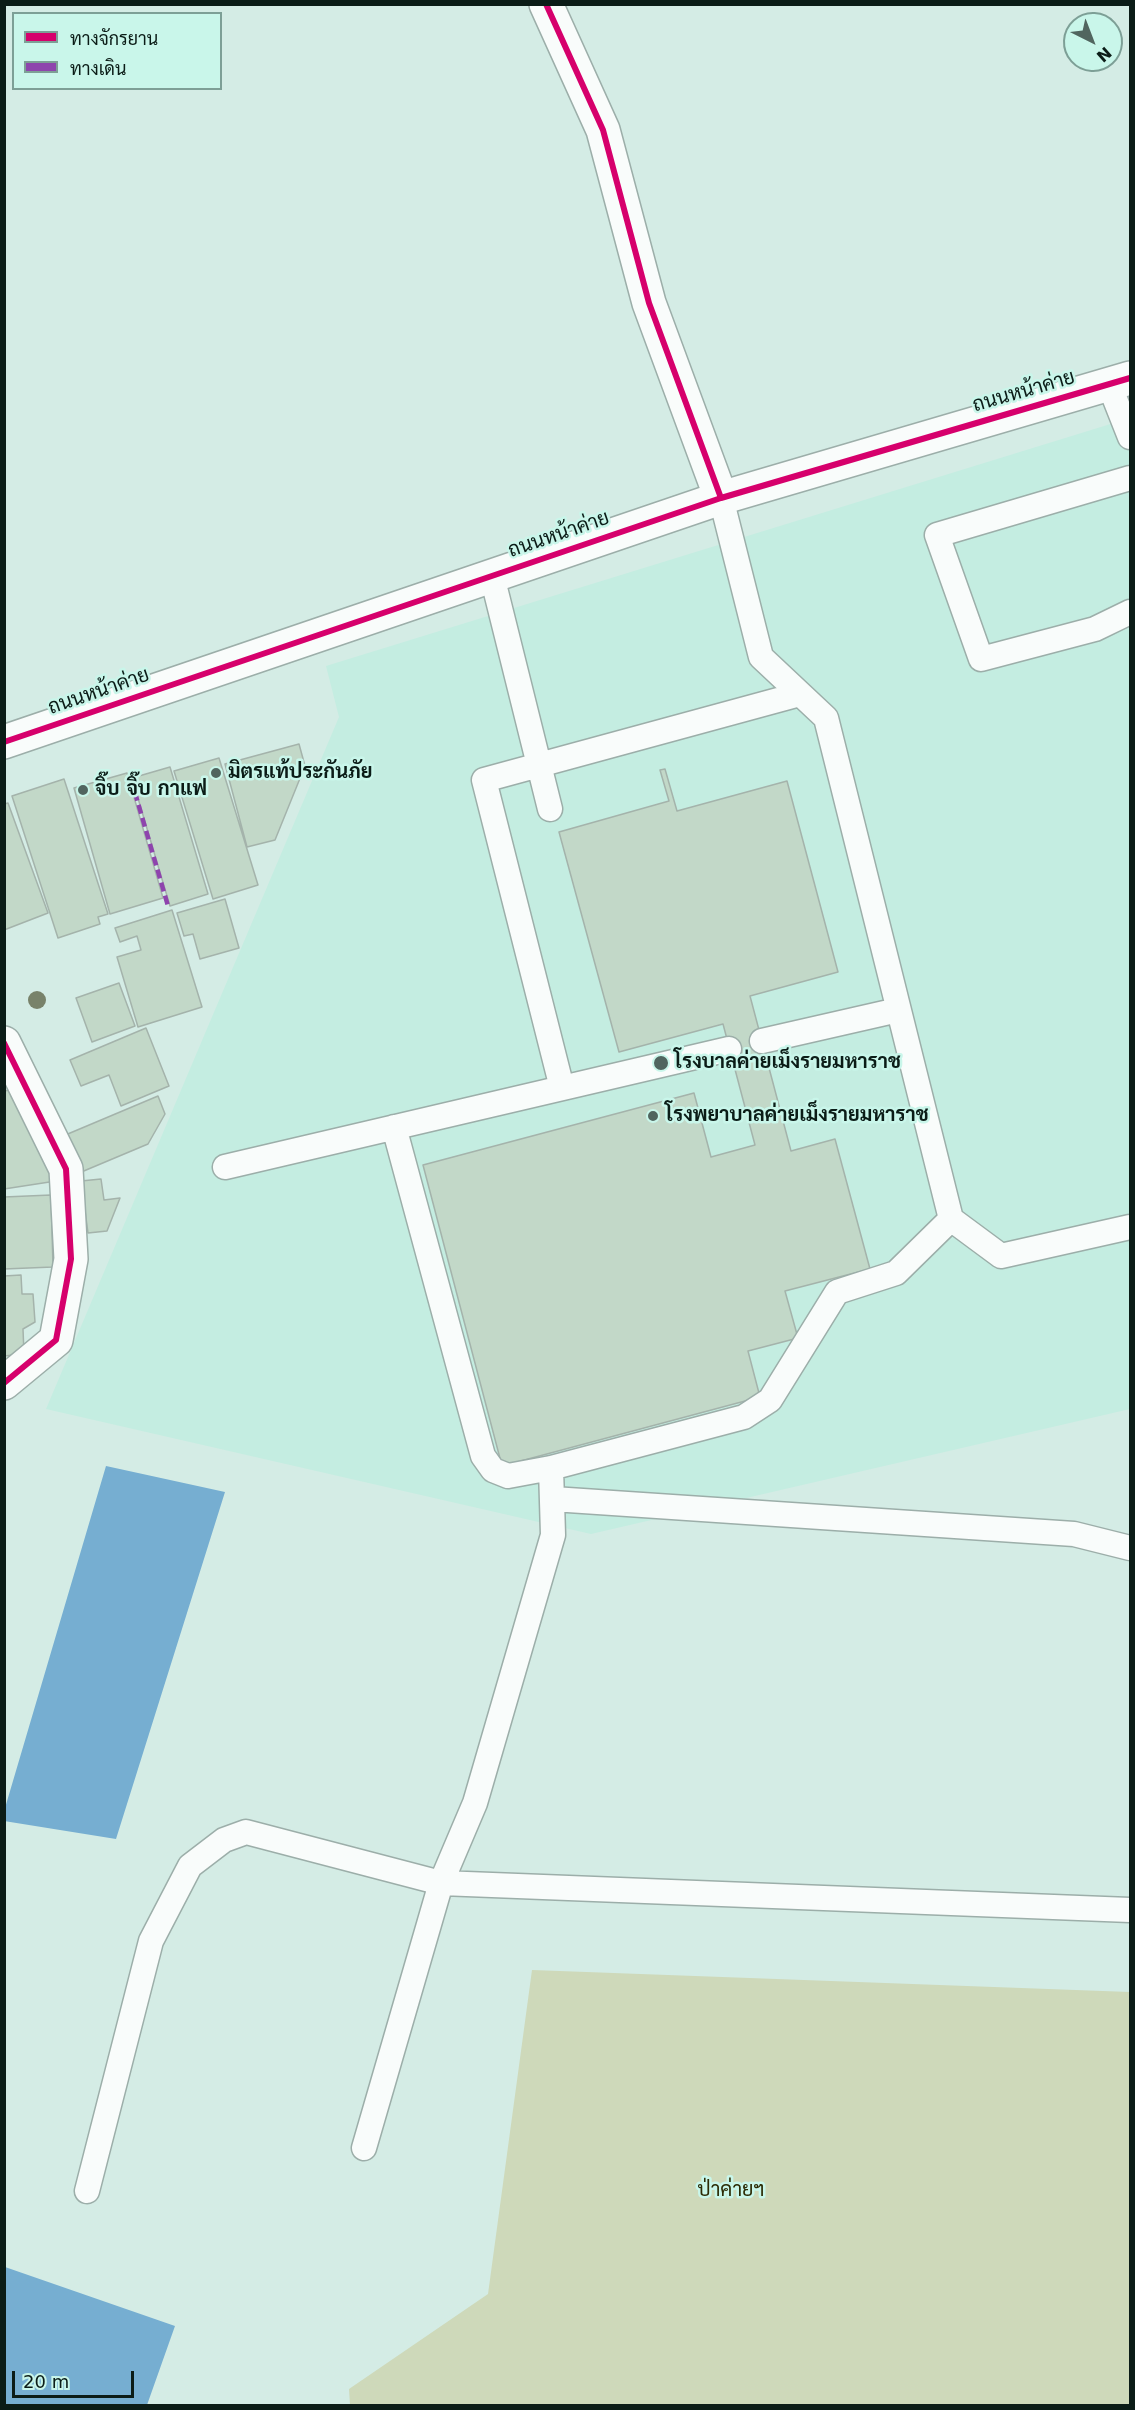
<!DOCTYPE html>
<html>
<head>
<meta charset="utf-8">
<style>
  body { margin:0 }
  #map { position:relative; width:1135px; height:2410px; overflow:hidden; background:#d4ece5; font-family:"DejaVu Sans",Sarabun,sans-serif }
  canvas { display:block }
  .frame { position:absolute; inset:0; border:6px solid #0b1c17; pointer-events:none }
  .legend { position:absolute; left:12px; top:12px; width:210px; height:78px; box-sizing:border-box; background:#c9f6ea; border:2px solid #7d9f96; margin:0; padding:8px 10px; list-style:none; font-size:18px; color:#0b1c17 }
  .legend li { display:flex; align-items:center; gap:12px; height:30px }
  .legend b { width:30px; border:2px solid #7d9f96 }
  .north { position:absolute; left:1063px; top:12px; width:60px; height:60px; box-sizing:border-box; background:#c9f6ea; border:2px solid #7d9f96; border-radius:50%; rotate:138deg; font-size:16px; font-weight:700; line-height:24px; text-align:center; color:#0b1c17 }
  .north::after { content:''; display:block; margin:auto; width:21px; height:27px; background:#51655f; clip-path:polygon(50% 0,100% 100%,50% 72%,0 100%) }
  .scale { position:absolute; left:12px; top:2371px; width:122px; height:27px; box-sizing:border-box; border:3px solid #0b1c17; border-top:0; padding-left:8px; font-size:18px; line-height:21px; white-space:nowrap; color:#0b1c17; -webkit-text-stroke:4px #c9f6ea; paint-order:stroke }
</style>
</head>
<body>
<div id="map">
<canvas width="1135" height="2410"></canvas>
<div class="frame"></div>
<ul class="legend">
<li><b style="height:8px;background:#d6006c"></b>ทางจักรยาน</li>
<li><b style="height:8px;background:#8e44ad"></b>ทางเดิน</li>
</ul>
<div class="north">N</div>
<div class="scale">20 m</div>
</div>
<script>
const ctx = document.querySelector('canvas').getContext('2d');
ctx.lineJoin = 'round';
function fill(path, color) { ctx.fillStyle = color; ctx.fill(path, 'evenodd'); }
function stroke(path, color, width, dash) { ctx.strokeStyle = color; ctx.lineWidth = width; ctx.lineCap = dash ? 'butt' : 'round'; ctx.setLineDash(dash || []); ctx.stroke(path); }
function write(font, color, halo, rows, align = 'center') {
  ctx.font = font + ' "DejaVu Sans",Sarabun,sans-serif'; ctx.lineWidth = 5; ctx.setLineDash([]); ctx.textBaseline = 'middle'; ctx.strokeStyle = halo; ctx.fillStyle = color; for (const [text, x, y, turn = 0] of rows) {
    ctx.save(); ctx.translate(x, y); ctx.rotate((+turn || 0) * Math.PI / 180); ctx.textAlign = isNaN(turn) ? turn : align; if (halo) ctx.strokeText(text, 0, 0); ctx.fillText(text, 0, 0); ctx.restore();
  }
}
fill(new Path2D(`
  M 1130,418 L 1130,1409 L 591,1534 L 46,1409 L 339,717 L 326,666 Z`), '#c4ede1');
fill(new Path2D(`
  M 532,1970 L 1130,1992 L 1130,2405 L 350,2405 L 349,2389 L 488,2294 Z`), '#ced9ba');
fill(new Path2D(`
  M 106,1466 L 225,1492 L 116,1839 L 4,1821 L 5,1808 Z
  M 5,2267 L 175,2326 L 147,2405 L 5,2405 Z`), '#76aed1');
const building = new Path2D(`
  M 299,744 L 305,766 L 275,840 L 247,847 L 225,764 Z
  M 219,758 L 258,885 L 213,899 L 174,771 Z
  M 170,767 L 208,894 L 170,906 L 132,778 Z
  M 665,769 L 677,811 L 787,781 L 838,972 L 750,996 L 791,1151 L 835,1139 L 870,1269 L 785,1291 L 798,1338 L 748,1351 L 760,1397 L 502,1466 L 423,1165 L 694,1093 L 711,1157 L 755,1145 L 723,1024 L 619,1052 L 559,832 L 669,801 L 660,770 Z
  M 127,773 L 163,898 L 110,914 L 74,788 Z
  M 64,779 L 108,914 L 98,917 L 100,924 L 58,938 L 12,796 Z
  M 8,803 L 48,913 L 4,930 L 4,804 Z
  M 225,899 L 239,948 L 200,959 L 193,934 L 184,936 L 177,913 Z
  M 172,910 L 202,1007 L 138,1027 L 117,957 L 141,950 L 137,936 L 120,942 L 115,928 Z
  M 119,983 L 135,1026 L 92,1042 L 76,998 Z
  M 146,1028 L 169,1086 L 121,1106 L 109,1075 L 81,1086 L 70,1060 Z
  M 16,1089 L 56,1181 L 4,1189 L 4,1091 Z
  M 158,1096 L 165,1114 L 148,1144 L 79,1173 L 63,1136 Z
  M 101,1179 L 104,1200 L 120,1198 L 107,1231 L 88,1233 L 81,1181 Z
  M 51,1195 L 53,1267 L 4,1269 L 4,1197 Z
  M 21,1275 L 22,1294 L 33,1294 L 35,1322 L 23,1329 L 24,1354 L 4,1356 L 4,1276 Z`);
fill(building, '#c2d8c8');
stroke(building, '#a4b3ab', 1.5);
const lane = new Path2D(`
  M 1109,384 L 1130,437
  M 1130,478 L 937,535 L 981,659 L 1095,629 L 1130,612
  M 721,498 L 761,657 L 826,718 L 951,1219 L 1001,1256 L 1130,1227
  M 492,576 L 550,809
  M 762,1041 L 898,1010
  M 562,1088 L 484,780 L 800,694
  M 394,1127 L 483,1456 L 493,1470 L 508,1476 L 551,1468 L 744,1417 L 770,1400 L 837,1292 L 896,1273 L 951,1219
  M 225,1167 L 729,1049
  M 553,1499 L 1074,1534 L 1130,1548
  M 364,2148 L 441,1883 L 475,1803 L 553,1535 L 551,1468
  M 87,2191 L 151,1941 L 190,1866 L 224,1840 L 246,1832 L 441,1883 L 1130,1910`);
const street = new Path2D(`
  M 546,4 L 603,130 L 649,303 L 721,498
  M 4,742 L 721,498 L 1130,378
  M 4,1043 L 66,1169 L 71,1259 L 56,1340 L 4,1383`);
stroke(lane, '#9caea9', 27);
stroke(street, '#9caea9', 36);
stroke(lane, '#f9fcfb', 24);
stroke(street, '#f9fcfb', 33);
stroke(new Path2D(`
  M 131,779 L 168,906`), '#8e44ad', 4.5, [9, 4.5]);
stroke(new Path2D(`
  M 546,4 L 603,130 L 649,303 L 721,498
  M 4,742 L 721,498 L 1130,378
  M 4,1043 L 66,1169 L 71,1259 L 56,1340 L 4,1383`), '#d6006c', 6);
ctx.fillStyle = '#78826a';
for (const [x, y] of [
  [37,1000]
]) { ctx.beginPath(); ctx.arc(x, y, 9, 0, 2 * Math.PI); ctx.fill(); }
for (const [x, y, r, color] of [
  [216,773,6,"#51655f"],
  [83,790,6,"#51655f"],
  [661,1063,8,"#51655f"],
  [653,1116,6,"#51655f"]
]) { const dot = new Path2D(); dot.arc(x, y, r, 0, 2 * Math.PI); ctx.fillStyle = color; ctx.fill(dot); stroke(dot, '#c9f6ea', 2); }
write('20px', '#0b1c17', '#c9f6ea', [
  ["ถนนหน้าค่าย",1024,392,-16],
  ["ถนนหน้าค่าย",559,535,-19],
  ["ถนนหน้าค่าย",99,692,-19]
]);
write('bold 20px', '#0b1c17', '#c9f6ea', [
  ["มิตรแท้ประกันภัย",228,773],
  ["จิ๊บ จิ๊บ กาแฟ",95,790],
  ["โรงบาลค่ายเม็งรายมหาราช",674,1063],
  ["โรงพยาบาลค่ายเม็งรายมหาราช",665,1116]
], 'left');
write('20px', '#2d2c06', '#c9f6ea', [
  ["ป่าค่ายฯ",731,2191]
]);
</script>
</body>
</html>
